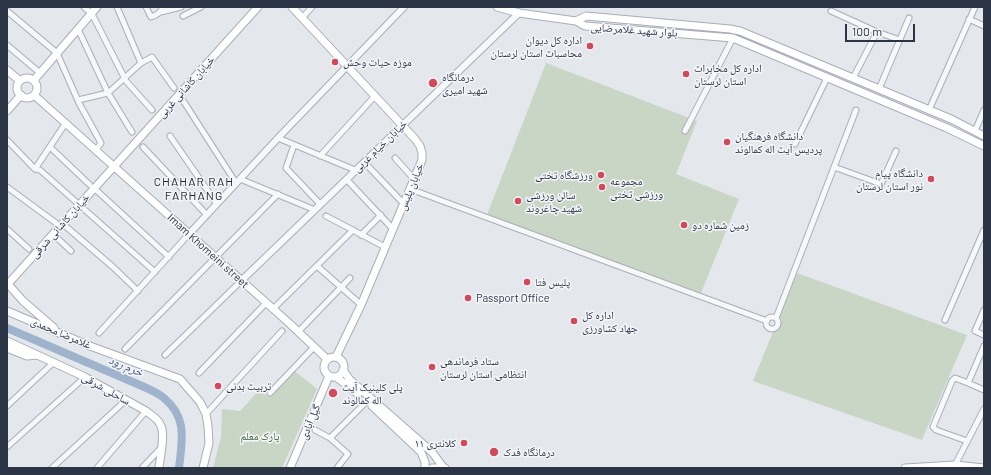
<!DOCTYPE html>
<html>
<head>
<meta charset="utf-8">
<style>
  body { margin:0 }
  #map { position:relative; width:991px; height:475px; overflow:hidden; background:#e4e7ec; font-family:Barlow,sans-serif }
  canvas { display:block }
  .frame { position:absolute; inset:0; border:8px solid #2b3445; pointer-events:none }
  .scale { position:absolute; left:845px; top:24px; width:70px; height:18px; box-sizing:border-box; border:2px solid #2b3445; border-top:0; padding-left:5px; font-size:12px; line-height:14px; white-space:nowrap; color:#2b3445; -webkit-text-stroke:3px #f4f6f9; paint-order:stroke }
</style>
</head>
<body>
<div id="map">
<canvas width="991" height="475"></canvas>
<div class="frame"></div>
<div class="scale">100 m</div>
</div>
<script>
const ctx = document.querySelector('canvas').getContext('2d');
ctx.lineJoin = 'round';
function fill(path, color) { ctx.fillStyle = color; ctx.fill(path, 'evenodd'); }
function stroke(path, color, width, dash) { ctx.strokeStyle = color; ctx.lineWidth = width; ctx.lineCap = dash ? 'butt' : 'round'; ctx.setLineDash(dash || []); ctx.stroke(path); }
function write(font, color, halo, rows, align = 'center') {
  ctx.font = font + ' Barlow,"Noto Naskh Arabic",sans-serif'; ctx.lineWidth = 3; ctx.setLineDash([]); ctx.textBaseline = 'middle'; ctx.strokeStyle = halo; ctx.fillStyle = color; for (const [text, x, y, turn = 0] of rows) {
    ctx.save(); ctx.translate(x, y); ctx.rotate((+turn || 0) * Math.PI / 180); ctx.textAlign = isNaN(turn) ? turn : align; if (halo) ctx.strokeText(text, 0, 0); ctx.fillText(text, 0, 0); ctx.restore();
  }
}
fill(new Path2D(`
  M 546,63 L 697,121 L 676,174 L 739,199 L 699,298 L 487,215 Z
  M 797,273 L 967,335 L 922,440 L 753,381 Z
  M 293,370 L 306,380 L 317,389 L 282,468 L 213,468 L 221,437 L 222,409 L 240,411 L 258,391 L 270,397 Z`), '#c9d6c5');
stroke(new Path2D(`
  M 7,328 L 142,386 C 149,389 158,393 164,398 C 188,418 182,441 179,468`), '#9fb4cc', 8);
const minor = new Path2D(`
  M 84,7 L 92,14 L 126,81 L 152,110
  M 117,7 L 141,63
  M 146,7 L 151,17 C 157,15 160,13 163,7
  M 7,11 L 57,53 L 79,103 L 101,143 L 96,150
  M 831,11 L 877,32
  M 161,12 L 181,7
  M 183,16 L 201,7
  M 302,18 L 312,7
  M 969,19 L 984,26
  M 78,29 L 108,93 L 132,132
  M 7,45 L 40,73
  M 853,78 L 877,32 L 900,40
  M 879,89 L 909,18
  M 78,100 L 108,93 L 141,63 L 152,57 L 174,88
  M 184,102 L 236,183
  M 929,110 L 975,7
  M 685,131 L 733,38
  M 975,131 L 984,110
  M 170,136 L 217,204
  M 278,138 L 355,170
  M 7,140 L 35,169 L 65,124
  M 795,144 L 827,78
  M 294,145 L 286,168 L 320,204
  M 50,147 L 90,185
  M 143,147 L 207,215
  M 320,156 L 375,96
  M 395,158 L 414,179
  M 366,164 L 404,204
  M 834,167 L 881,184 L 896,151
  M 35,169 L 40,170 L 155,272
  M 240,179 L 315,210
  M 349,182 L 393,229
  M 7,187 L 56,223
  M 95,189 L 169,257
  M 410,189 L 767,321
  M 326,216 L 385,247
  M 63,224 L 113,267 L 138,291
  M 7,229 L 29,249
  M 53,234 L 71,251
  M 361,235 L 381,215
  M 317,266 L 358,302
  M 273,309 L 353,230
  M 984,310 L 975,331 L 984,335
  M766 323a6 6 0 1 1 12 0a6 6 0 1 1-12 0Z
  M 776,318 L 856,110
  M 945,320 L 984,230
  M 298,332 L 350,278
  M 99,333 L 189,234
  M 984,346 L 968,383 L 984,390
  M 125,349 L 278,194
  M 165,355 L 241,281
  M 199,373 L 266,303
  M 270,393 L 314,347
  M 7,406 L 54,362
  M 206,414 L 282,331
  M 315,430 L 330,438 L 348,454 L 337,468
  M 330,438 L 367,401
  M 967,441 L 936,430 L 933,427 L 952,381 L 955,378 L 968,383
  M 7,447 L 85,377
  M 955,465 L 984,409
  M 52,468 L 126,400
  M 97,468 L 146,411
  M 142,468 L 161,448`);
const tertiary = new Path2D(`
  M 189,234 L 278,138 L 404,7
  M 241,281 L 519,13`);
const secondary = new Path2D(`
  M 292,7 L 415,139 L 420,146 L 422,153 L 422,160 L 361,305 L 336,357
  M 497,7 L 519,13 L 576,21 L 585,26 L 733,38 L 947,128 L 984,146
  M 576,21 L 586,16 L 730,29 L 740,31 L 951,119 L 984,136
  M 7,70 L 20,81
  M17 88a10 10 0 1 1 20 0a10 10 0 1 1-20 0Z
  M 34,80 L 97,7
  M 34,95 L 289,323 L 327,359
  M 7,111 L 21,95
  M 8,284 L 23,301 L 54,328
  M 7,285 L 258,7
  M 7,311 L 90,346 L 180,379 L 200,402 L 206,414 L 208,426 L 209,443 L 203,468
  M 7,341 L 85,377 L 146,411 C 151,415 157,418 160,424 C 166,433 160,457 159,468
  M 7,348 L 27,356 L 37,355
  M324 367a10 10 0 1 1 20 0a10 10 0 1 1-20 0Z
  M 343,370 L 350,380 L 432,452 L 443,467
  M 336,377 L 358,394
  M 372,406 L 421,452 L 425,462 L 425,468
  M 290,468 L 329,376
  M 432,468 L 445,468
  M 905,468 L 955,465 L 984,468`);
stroke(minor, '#a9aeb7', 7);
stroke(tertiary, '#a9aeb7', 8);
stroke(secondary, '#a9aeb7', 9);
stroke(minor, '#f7f8fa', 5);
stroke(tertiary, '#f7f8fa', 6);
stroke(secondary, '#fff', 7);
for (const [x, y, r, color] of [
  [590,46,4,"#d1495b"],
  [335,62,4,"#d1495b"],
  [686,74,4,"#d1495b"],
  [433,83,5,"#d1495b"],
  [727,142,4,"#d1495b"],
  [601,175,4,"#d1495b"],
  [931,179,4,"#d1495b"],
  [602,187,4,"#d1495b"],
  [518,201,4,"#d1495b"],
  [684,225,4,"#d1495b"],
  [527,282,4,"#d1495b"],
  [468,298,4,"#d1495b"],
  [574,321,4,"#d1495b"],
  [432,367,4,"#d1495b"],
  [218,386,4,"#d1495b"],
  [333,393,5,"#d1495b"],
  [464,443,4,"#d1495b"],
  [494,452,5,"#d1495b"]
]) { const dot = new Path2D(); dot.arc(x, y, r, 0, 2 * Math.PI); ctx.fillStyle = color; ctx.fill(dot); stroke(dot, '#f4f6f9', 1.5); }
write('11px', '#2b3445', '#f4f6f9', [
  ["بلوار شهید غلامرضایی",634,30,4],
  ["خیابان کاشانی غربی",186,87,-48],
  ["خیابان خیام غربی",380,146,-44],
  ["خیابان پلیس",411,187,-68],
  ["خیابان کاشانی شرقی",60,226,-48],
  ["Imam Khomeini street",208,251,42],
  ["غلامرضا محمدی",61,333,23],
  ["ساحلی شرقی",106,389,29],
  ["گیل آبادی",310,422,-67]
]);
write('11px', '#2b3445', '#f4f6f9', [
  ["اداره کل دیوان",582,40,"right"],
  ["محاسبات استان لرستان",582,53,"right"],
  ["موزه حیات وحش",343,62],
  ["اداره کل مخابرات",694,68],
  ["استان لرستان",694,81],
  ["درمانگاه",442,77],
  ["شهید امیری",442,90],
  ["دانشگاه فرهنگیان",735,136],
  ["پردیس آیت اله کمالوند",735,149],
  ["دانشگاه پیام",923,173,"right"],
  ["نور استان لرستان",923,186,"right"],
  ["ورزشگاه تختی",593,175,"right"],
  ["مجموعه",610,181],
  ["ورزشی تختی",610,194],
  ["سالن ورزشی",526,195],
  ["شهید چاغروند",526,208],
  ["زمین شماره دو",692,225],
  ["پلیس فتا",535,282],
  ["Passport Office",476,298],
  ["اداره کل",582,315],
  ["جهاد کشاورزی",582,328],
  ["ستاد فرماندهی",440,361],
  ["انتظامی استان لرستان",440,374],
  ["تربیت بدنی",226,386],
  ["پلی کلینیک آیت",342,387],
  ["اله کمالوند",342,400],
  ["کلانتری ۱۱",456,443,"right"],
  ["درمانگاه فدک",503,452]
], 'left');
write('11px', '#3f6138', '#f4f6f9', [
  ["پارک معلم",260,436]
]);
ctx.letterSpacing = '1px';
write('12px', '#1d2536', '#f4f6f9', [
  ["CHAHAR RAH",194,182],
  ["FARHANG",194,196]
]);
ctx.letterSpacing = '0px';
write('italic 12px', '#34527a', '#f4f6f9', [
  ["خرم رود",126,366,23]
]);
</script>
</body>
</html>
